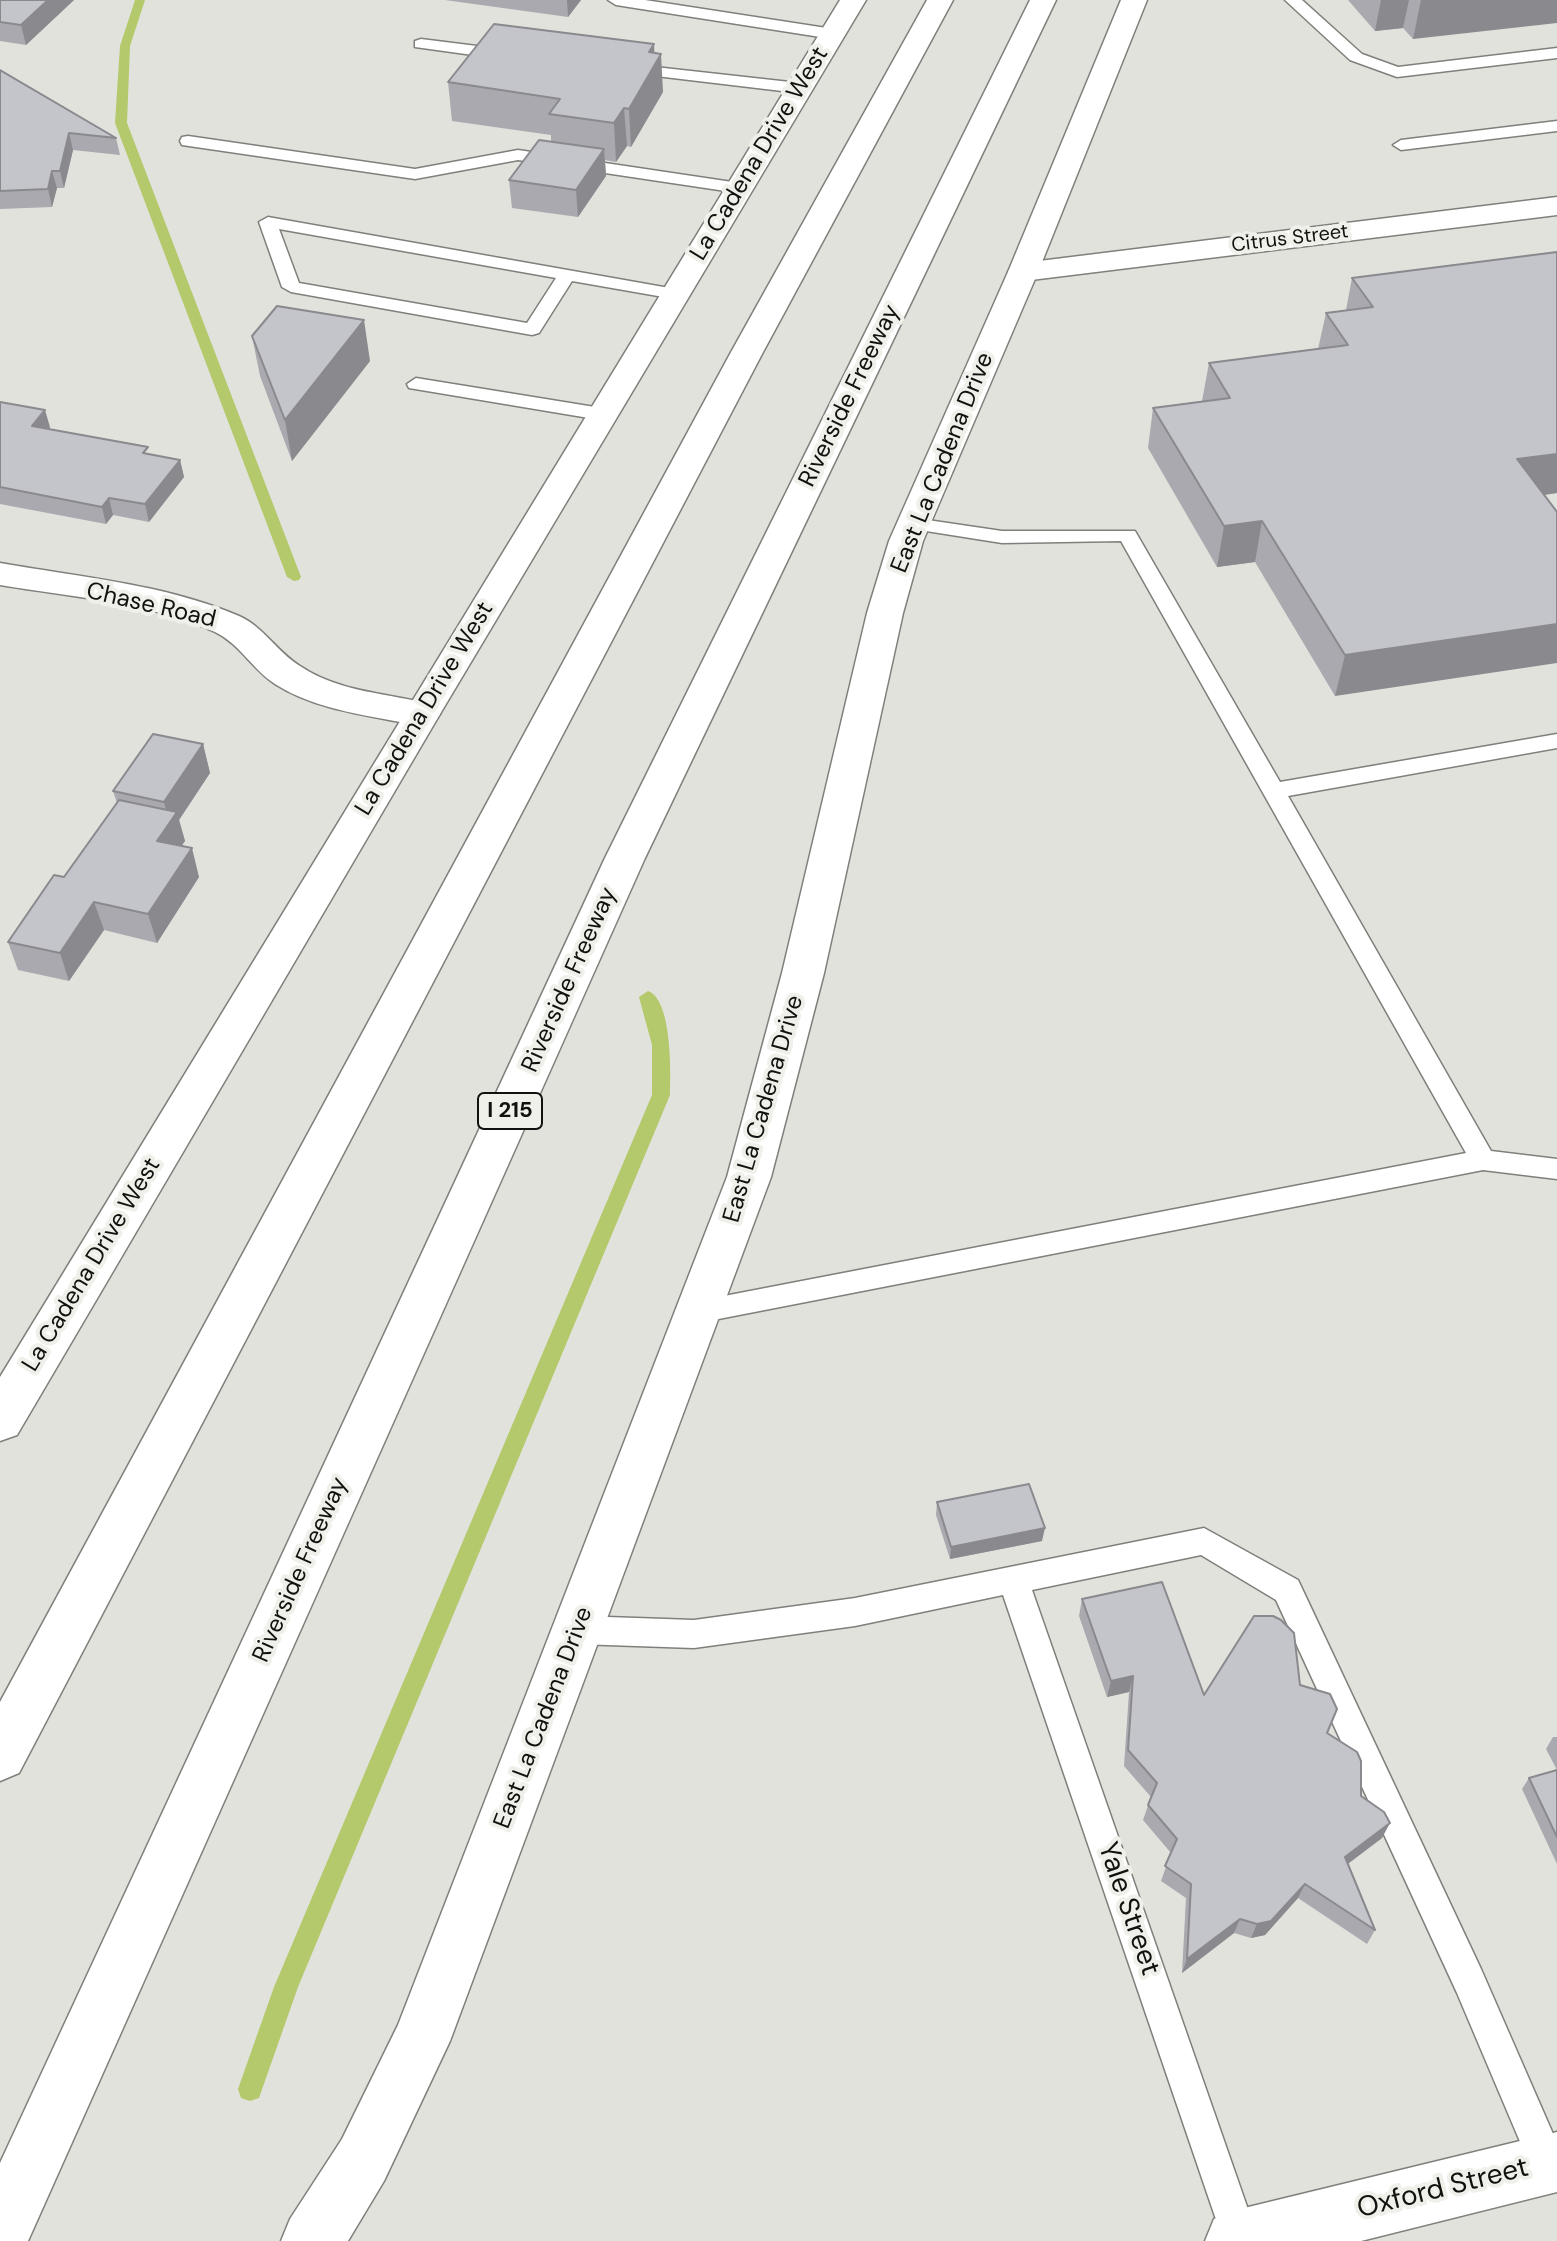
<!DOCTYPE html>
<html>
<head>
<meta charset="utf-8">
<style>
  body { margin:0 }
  canvas { display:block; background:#e1e2dc }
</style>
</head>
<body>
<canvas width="1557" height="2241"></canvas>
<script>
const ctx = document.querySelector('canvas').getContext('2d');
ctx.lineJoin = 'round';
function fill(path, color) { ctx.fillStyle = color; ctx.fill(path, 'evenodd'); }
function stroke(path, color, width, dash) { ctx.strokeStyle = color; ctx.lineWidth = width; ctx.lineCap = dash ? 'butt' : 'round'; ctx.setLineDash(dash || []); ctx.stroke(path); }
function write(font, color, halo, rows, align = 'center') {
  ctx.font = font + ' "DM Sans",sans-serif'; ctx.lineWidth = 8; ctx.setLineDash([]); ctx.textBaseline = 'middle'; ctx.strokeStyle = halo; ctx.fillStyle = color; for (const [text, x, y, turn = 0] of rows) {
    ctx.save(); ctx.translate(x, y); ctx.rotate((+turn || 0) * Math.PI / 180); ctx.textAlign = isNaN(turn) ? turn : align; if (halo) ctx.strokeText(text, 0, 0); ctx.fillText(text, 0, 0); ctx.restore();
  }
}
fill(new Path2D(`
  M 135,0 L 145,0 L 130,46 L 127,123 L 301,577 L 299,580 L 294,581 L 287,577 L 115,123 L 120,46 Z
  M 648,991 C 672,999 671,1073 670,1095 L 298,1987 L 259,2098 L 250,2101 L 241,2098 L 238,2089 L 274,1987 L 652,1095 L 652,1045 L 639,997 Z`), '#b3c96b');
const service = new Path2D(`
  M 608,0 L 645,0 L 833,29 L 841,34 L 833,39 L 616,5 Z
  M 1285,0 L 1302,0 L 1362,54 L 1398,67 L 1557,48 L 1557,58 L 1397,77 L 1350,60 Z
  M 421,39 L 509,50 L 517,55 L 509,60 L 415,47 L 415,41 Z
  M 628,64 L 799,83 L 807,88 L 799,93 L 622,72 L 620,69 Z
  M 1557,121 L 1557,131 L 1401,150 L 1393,145 L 1401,140 Z
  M 188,136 L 415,169 L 518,150 L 739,183 L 748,188 L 739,193 L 518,160 L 415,179 L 182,145 L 180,141 L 182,137 Z
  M 268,217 L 675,289 L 684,294 L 675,299 L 572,281 L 539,333 L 532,335 L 291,292 L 282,287 L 259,222 ZM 279,229 L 556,278 L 527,323 L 299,283 Z
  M 416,378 L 601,408 L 611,414 L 601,420 L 409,388 L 407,384 Z
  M 914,518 L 1002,531 L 1135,531 L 1280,782 L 1557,734 L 1557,748 L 1288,796 L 1491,1151 L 1557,1159 L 1557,1179 L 1483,1170 L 698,1323 L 688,1320 L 684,1312 L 688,1304 L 698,1301 L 1466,1153 L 1121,541 L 1002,543 L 907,528 L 904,524 L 907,520 Z
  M 1204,1528 L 1298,1580 L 1481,1969 L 1557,2143 L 1557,2178 L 1548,2182 L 1535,2177 L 1457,1993 L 1276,1600 L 1201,1555 L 1032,1590 L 1259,2241 L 1223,2240 L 1003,1595 L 855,1626 L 694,1648 L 578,1644 L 567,1640 L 563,1630 L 567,1620 L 578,1616 L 694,1620 L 855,1598 Z`);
const minor = new Path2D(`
  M 1557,197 L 1557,215 L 1023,281 L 1012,278 L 1008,272 L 1012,266 L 1023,263 Z
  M 0,563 C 79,577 164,584 239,616 C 264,627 277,652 300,666 C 340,693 389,693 434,705 L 440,714 L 434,723 L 421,726 C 373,716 317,711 275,684 C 252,669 240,644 215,632 C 149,602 71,597 0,585 Z
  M 1557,2132 L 1557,2192 L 1361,2241 L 1205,2241 L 1214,2219 L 1236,2210 Z`);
const secondary = new Path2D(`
  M 840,0 L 866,0 L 440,714 L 17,1435 L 0,1441 L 0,1377 Z
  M 1121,0 L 1147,0 L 1038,272 L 923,541 L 903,613 L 824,973 L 771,1177 L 450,2041 L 384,2181 L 348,2241 L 281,2241 L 290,2219 L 342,2139 L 398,2025 L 727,1177 L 782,973 L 867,613 L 889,541 L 1008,272 Z`);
const motorway = new Path2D(`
  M 927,0 L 953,0 L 762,354 L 19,1773 L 0,1781 L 0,1702 L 730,354 Z
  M 1030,0 L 1056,0 L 645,858 L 28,2241 L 0,2241 L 0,2163 L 605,858 Z`);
stroke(service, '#7f807b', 3);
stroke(minor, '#7f807b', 3);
stroke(secondary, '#7f807b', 3);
stroke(motorway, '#7f807b', 3);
fill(service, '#fff');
fill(minor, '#fff');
fill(secondary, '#fff');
fill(motorway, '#fff');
fill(new Path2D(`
  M 0,0 L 74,0 L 26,45 L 0,41 Z
  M 445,0 L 581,0 L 568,17 Z
  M 1348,0 L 1557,0 L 1413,39 L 1403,28 L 1375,31 Z
  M 654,53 L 663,92 L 631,147 L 627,146 L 616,162 L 605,160 L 606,176 L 578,217 L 512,208 L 509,180 L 551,141 L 551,135 L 452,121 L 448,82 Z
  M 0,70 L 116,138 L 120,155 L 73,150 L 64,188 L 57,188 L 52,207 L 0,209 Z
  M 1352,278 L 1557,493 L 1544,495 L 1335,696 L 1255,562 L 1217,567 L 1148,448 L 1153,408 L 1202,401 L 1209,363 L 1318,349 L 1326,313 L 1346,310 Z
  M 252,336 L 370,361 L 292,461 L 260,376 Z
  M 0,402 L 50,427 L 49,429 L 150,454 L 180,460 L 184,477 L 149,522 L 113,515 L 106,524 L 0,504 Z
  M 203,744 L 210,773 L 179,820 L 185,841 L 181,846 L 199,877 L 157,943 L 104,930 L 69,981 L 18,970 L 8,942 L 64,877 L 117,803 L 113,791 Z
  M 937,1502 L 1042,1541 L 950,1559 L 936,1515 Z
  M 1082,1599 L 1204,1695 L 1300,1685 L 1327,1733 L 1382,1838 L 1348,1864 L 1375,1930 L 1367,1944 L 1298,1898 L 1265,1935 L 1251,1938 L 1234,1933 L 1182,1973 L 1186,1898 L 1161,1881 L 1171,1853 L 1143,1820 L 1151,1797 L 1124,1766 L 1129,1692 L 1107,1697 L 1079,1616 Z
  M 1553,1737 L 1557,1737 L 1557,1770 L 1546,1749 Z
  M 1557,1770 L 1557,1864 L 1522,1789 L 1529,1778 Z`), '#a9a9af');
fill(new Path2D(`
  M 48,0 L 74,0 L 26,45 L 21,25 Z
  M 567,0 L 581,0 L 568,17 Z
  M 1381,0 L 1409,0 L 1403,28 L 1375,31 Z
  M 1421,0 L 1557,0 L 1557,23 L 1413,39 Z
  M 654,44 L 655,65 L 661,54 L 663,92 L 631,147 L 629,109 L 649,52 Z
  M 624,108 L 627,146 L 616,162 L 614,123 Z
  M 69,133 L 73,150 L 64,188 L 60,171 Z
  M 604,149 L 606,176 L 578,217 L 576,190 Z
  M 52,171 L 57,188 L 52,207 L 48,189 Z
  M 364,320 L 370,361 L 292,461 L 285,420 Z
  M 45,410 L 50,427 L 37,443 L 32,426 Z
  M 1557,454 L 1557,493 L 1506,500 L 1517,459 Z
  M 180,460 L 184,477 L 149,522 L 145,504 Z
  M 109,498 L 113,515 L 106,524 L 102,507 Z
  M 1262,521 L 1255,562 L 1217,567 L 1224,526 Z
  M 1557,624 L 1557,663 L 1335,696 L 1345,655 Z
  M 203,744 L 210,773 L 179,820 L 185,841 L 165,870 L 157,841 L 169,823 L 164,802 Z
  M 192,848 L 199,877 L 157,943 L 148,914 Z
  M 94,902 L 104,930 L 69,981 L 60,953 Z
  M 1045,1528 L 1042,1541 L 950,1559 L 951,1547 Z
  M 1133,1676 L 1129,1692 L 1107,1697 L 1111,1681 Z
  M 1390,1823 L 1382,1838 L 1338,1871 L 1345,1857 Z
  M 1305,1884 L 1298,1898 L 1265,1935 L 1251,1938 L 1257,1924 Z
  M 1240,1919 L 1234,1933 L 1182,1973 L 1187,1959 Z`), '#89898e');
const building = new Path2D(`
  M 0,0 L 48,0 L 21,25 L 0,22 Z
  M 494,24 L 654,44 L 649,52 L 661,54 L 629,109 L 624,108 L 614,123 L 549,114 L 560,99 L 448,82 Z
  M 0,70 L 116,138 L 69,133 L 60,171 L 52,171 L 48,189 L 0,191 Z
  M 539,140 L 604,149 L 576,190 L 509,180 Z
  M 1557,252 L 1557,454 L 1517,459 L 1557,512 L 1557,624 L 1345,655 L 1262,521 L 1224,526 L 1153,408 L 1230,398 L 1209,363 L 1348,345 L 1326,313 L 1373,307 L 1352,278 Z
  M 277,306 L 364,320 L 285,420 L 252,336 Z
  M 0,402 L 45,410 L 32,426 L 148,447 L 143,453 L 180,460 L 145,504 L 109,498 L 102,507 L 0,487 Z
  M 153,734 L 203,744 L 164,802 L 113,791 Z
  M 119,800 L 177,812 L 157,841 L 192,848 L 148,914 L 94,902 L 60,953 L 8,942 L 54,875 L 64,877 Z
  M 1029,1484 L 1045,1528 L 951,1547 L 937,1502 Z
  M 1162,1582 L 1204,1695 L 1254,1616 L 1273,1616 L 1281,1620 L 1294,1633 L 1300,1685 L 1330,1694 L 1337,1709 L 1327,1733 L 1357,1752 L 1361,1761 L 1361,1796 L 1384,1812 L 1390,1823 L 1345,1857 L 1375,1930 L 1305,1884 L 1271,1921 L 1257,1924 L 1240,1919 L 1187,1959 L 1191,1884 L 1165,1866 L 1177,1839 L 1148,1805 L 1157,1783 L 1128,1750 L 1133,1676 L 1111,1681 L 1082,1599 Z
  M 1557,1770 L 1557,1837 L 1529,1778 Z`);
fill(building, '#c4c4cb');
stroke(building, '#89898e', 2);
write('20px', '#11110f', '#eef0e9', [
  ["Citrus Street",1290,239,-7]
]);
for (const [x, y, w] of [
  [510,1111,64]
]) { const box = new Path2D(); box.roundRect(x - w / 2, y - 18, w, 36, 6); ctx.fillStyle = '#eef0e9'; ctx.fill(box); stroke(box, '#11110f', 2); }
write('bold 22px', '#11110f', null, [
  ["I 215",510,1111]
]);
write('24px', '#11110f', '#eef0e9', [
  ["La Cadena Drive West",760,154,-59],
  ["Riverside Freeway",850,396,-64],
  ["East La Cadena Drive",943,463,-68],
  ["Chase Road",151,606,13],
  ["La Cadena Drive West",425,709,-59],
  ["Riverside Freeway",570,980,-66],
  ["East La Cadena Drive",764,1109,-74],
  ["La Cadena Drive West",92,1265,-59],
  ["Riverside Freeway",301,1570,-66],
  ["East La Cadena Drive",544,1718,-69]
]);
write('28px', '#11110f', '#eef0e9', [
  ["Yale Street",1128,1909,71],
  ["Oxford Street",1443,2189,-14]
]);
</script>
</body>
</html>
